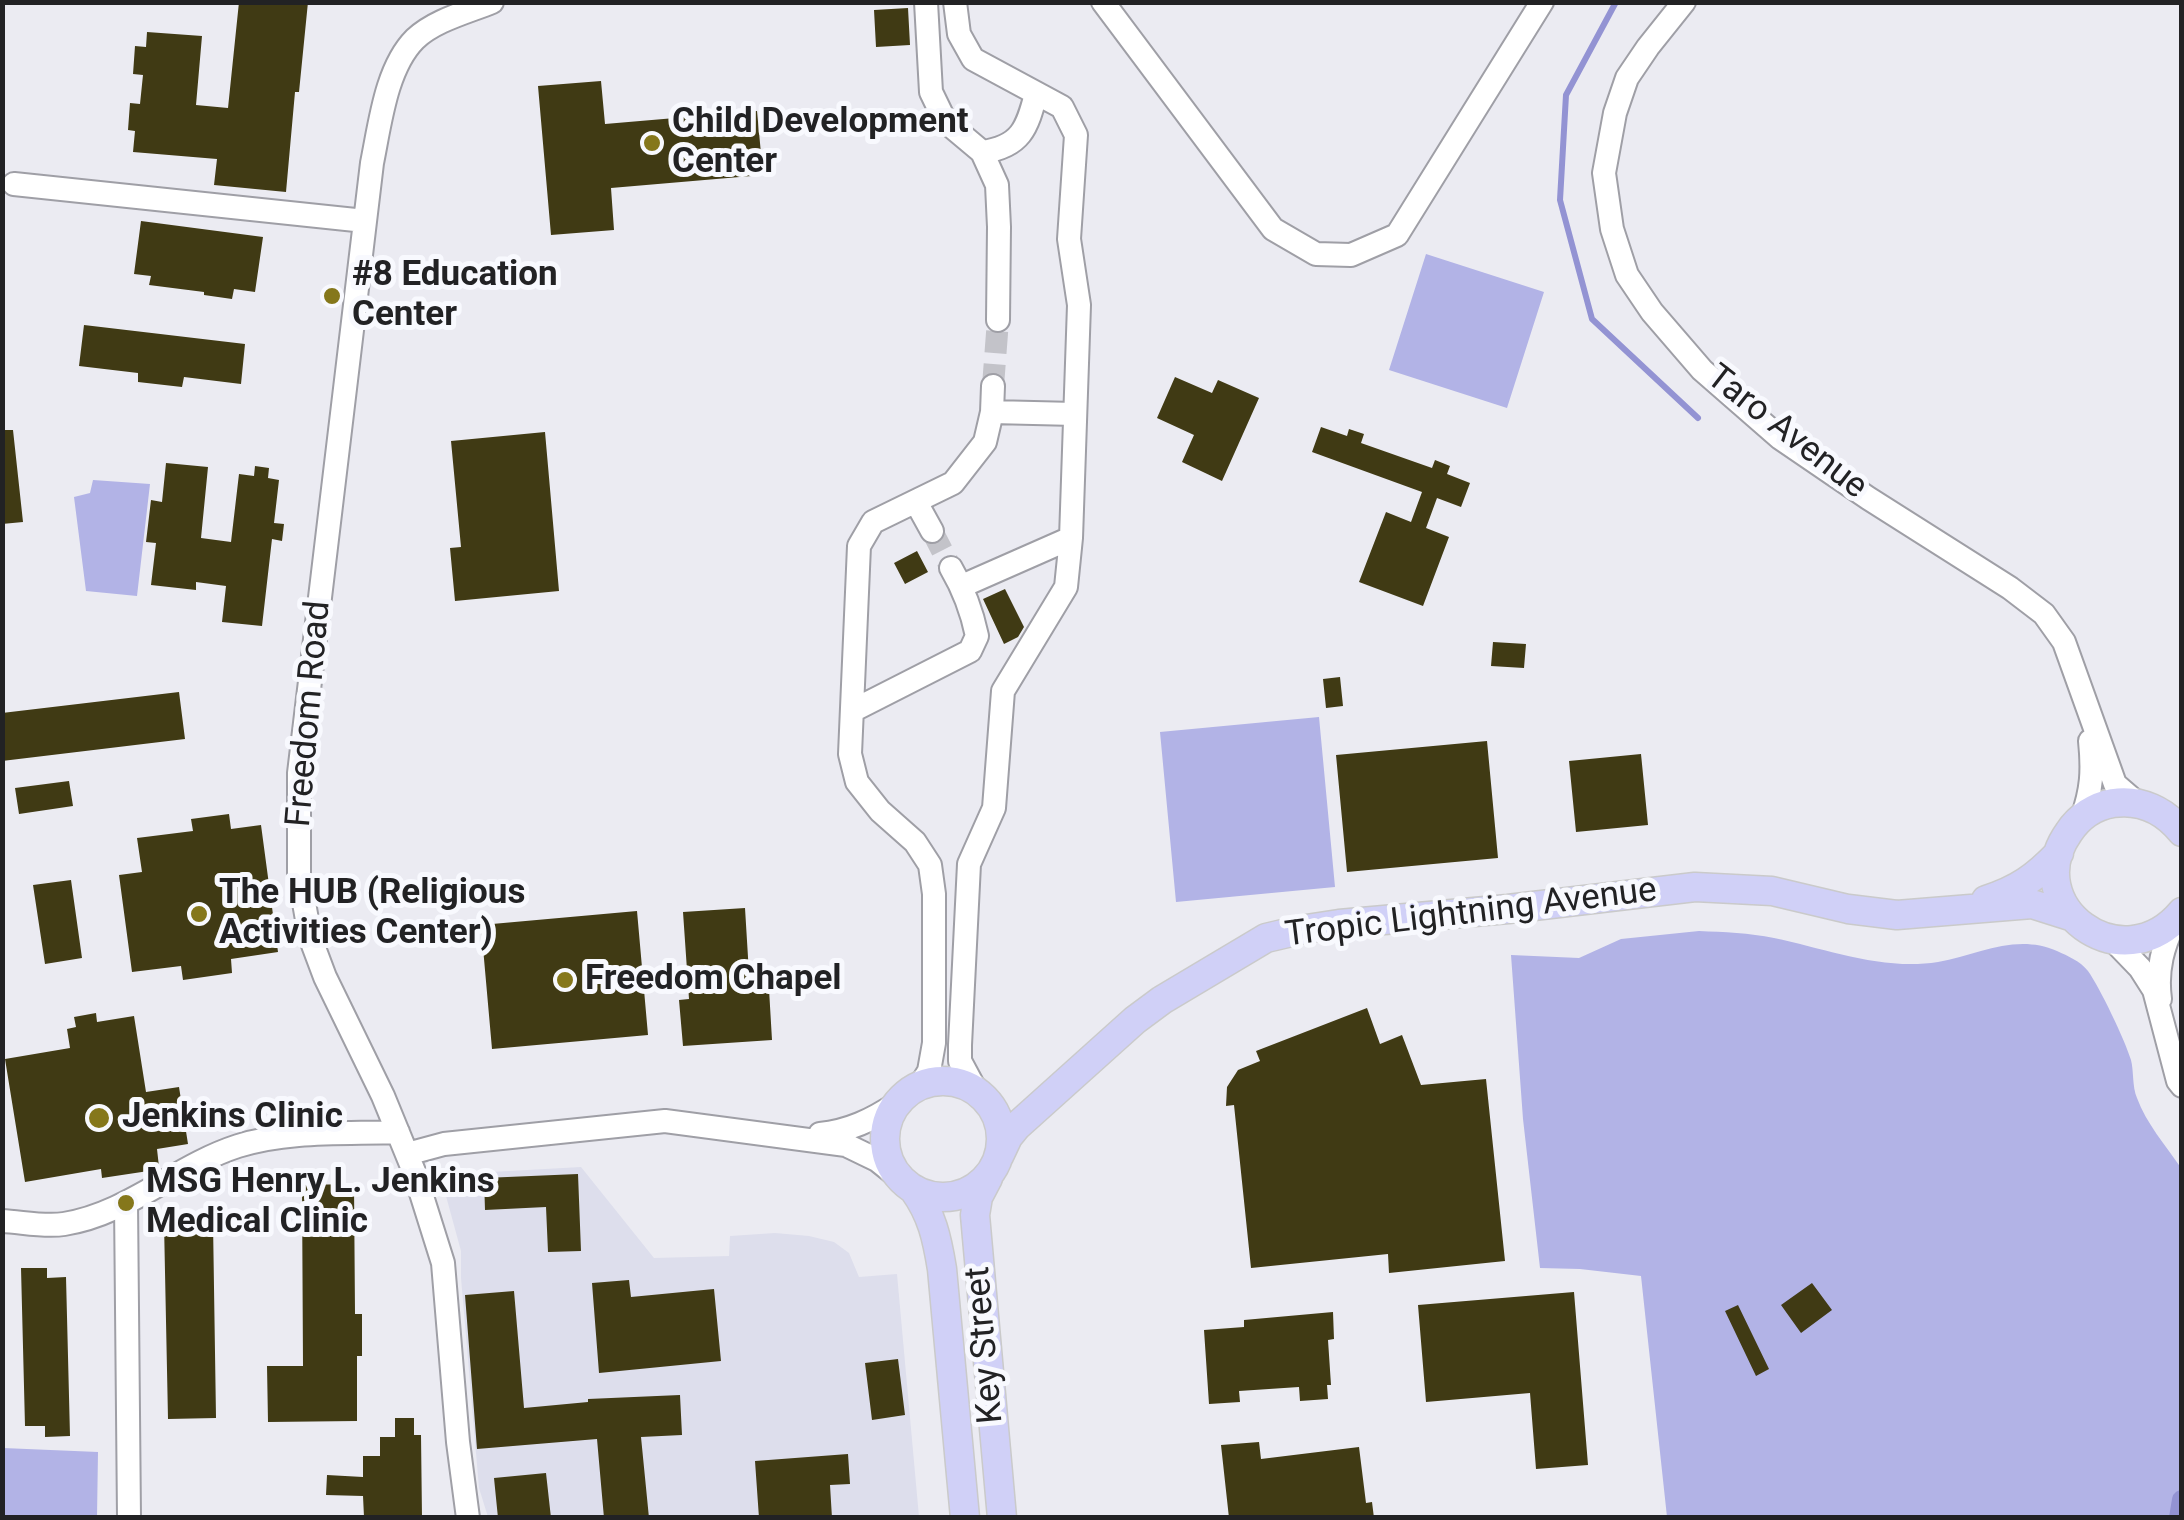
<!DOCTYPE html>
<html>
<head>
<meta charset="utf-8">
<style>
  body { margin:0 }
  #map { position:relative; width:2184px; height:1520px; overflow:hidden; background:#ebebf2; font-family:Roboto,sans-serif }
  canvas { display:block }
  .frame { position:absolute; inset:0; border:5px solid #222224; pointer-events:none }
</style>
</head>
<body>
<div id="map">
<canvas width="2184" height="1520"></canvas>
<div class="frame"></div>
</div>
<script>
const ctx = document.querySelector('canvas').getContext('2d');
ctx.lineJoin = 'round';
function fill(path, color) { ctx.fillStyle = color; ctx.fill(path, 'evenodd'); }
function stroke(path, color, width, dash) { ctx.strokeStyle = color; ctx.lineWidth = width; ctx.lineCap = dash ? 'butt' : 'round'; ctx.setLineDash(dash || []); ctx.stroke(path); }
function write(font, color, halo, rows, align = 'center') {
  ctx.font = font + ' Roboto,sans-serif'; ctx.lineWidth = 10; ctx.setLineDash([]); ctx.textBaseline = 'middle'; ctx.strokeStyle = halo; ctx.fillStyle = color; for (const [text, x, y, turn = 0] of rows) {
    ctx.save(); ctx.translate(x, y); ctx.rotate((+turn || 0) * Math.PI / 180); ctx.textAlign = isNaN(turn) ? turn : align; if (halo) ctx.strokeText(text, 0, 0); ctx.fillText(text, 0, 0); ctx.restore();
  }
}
fill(new Path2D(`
  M 581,1167 L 654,1258 L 729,1256 L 730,1236 L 775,1233 L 809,1236 L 834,1242 L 849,1253 L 859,1277 L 897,1274 L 919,1517 L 488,1517 L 479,1488 L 461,1278 L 461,1251 L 443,1185 L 455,1174 Z`), '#dddeec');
fill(new Path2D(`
  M 1426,254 L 1544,292 L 1507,408 L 1389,370 Z
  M 93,480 L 150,484 L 137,596 L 86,591 L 74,497 L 90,493 Z
  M 1319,717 L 1335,887 L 1176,902 L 1160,732 Z
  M 1699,931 C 1724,932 1749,933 1774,938 C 1827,949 1883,971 1938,962 C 1979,955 2015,933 2057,951 C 2068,956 2080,961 2088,971 C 2100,988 2125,1040 2131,1060 C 2134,1072 2132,1086 2137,1098 C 2146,1123 2166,1146 2181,1168 L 2181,1517 L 1667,1517 L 1641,1276 L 1580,1269 L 1540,1268 L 1523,1119 L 1511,955 L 1579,958 L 1621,939 Z
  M 3,1448 L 98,1452 L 97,1517 L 3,1517 Z`), '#b2b3e6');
stroke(new Path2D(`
  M 1616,2 L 1566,95 L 1560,200 L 1592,319 L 1698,418`), '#9393d3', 6);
stroke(new Path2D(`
  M 2179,1518 L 2182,1500`), '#9393d3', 20);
fill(new Path2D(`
  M 239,2 L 308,2 L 299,92 L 295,92 L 286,192 L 214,185 L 217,159 L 133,152 L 135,131 L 128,130 L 130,103 L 140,104 L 143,75 L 133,74 L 135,46 L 146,47 L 147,32 L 202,36 L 196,105 L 228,108 Z
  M 908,8 L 910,45 L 876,47 L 874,10 Z
  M 601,81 L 605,124 L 757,111 L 763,175 L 611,188 L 614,230 L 551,235 L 538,86 Z
  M 141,221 L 263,237 L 255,292 L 234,289 L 232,299 L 204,295 L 204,292 L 149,285 L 151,276 L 134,274 Z
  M 84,325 L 245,344 L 241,384 L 184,377 L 182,387 L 138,382 L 138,373 L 79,366 Z
  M 1175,377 L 1212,393 L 1218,380 L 1259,398 L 1222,481 L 1182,462 L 1194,435 L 1157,418 Z
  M 1321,427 L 1347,436 L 1349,429 L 1364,434 L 1361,443 L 1432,468 L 1435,460 L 1450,466 L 1447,474 L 1470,483 L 1461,507 L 1437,498 L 1426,528 L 1449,537 L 1423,606 L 1359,582 L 1386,512 L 1411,522 L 1422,492 L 1312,452 Z
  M 2,430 L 13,430 L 23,522 L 2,524 Z
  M 545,432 L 559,591 L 455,601 L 450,548 L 461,547 L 451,441 Z
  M 166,463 L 208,467 L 201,538 L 231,542 L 239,474 L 254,476 L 255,466 L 269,468 L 268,478 L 279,480 L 274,523 L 284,524 L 282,541 L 272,539 L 262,626 L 222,622 L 226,586 L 196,582 L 196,590 L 151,585 L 156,543 L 146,542 L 151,500 L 162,502 Z
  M 917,551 L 928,572 L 905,584 L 894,563 Z
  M 1005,589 L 1024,627 L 1018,637 L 1004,644 L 983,599 Z
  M 1493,642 L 1526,644 L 1524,668 L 1491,666 Z
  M 1340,677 L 1343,706 L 1326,708 L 1323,679 Z
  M 179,692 L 185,739 L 2,761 L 2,713 Z
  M 1487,741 L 1498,858 L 1347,872 L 1336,755 Z
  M 1641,754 L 1648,825 L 1576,832 L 1569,761 Z
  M 69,781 L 73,806 L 19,814 L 15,788 Z
  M 229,814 L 231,829 L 261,825 L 278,952 L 231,959 L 232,973 L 183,980 L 181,966 L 132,972 L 119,875 L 142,872 L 137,838 L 193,831 L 191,819 Z
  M 71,880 L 82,958 L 45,964 L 33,885 Z
  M 745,908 L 750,990 L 769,989 L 772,1040 L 683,1046 L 679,1000 L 689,999 L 683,912 Z
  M 637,911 L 648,1035 L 492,1049 L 481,925 Z
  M 1367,1008 L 1380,1044 L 1402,1035 L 1421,1085 L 1486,1079 L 1505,1261 L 1389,1273 L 1388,1254 L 1251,1268 L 1234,1105 L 1226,1106 L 1227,1087 L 1238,1070 L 1260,1061 L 1256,1051 Z
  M 96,1013 L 97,1022 L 134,1016 L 146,1092 L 179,1087 L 188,1144 L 157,1149 L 159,1167 L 155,1170 L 102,1178 L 101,1169 L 25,1182 L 5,1059 L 70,1048 L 67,1029 L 76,1027 L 74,1017 Z
  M 578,1174 L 581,1251 L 548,1252 L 546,1207 L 485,1210 L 484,1178 Z
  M 354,1184 L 355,1314 L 362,1314 L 362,1356 L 357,1356 L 357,1421 L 268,1422 L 267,1366 L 303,1366 L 302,1185 Z
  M 213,1222 L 216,1418 L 168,1419 L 164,1223 Z
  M 21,1268 L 47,1268 L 47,1278 L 66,1277 L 70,1436 L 45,1437 L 45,1426 L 25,1426 Z
  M 629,1280 L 631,1297 L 714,1289 L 721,1361 L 599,1373 L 592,1283 Z
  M 1812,1283 L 1832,1310 L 1801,1333 L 1781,1305 Z
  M 514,1291 L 524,1408 L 588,1402 L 588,1399 L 680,1395 L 682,1435 L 641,1437 L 649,1518 L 604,1518 L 597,1439 L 477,1449 L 465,1295 Z
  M 1574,1292 L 1588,1465 L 1536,1469 L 1530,1393 L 1426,1402 L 1418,1305 Z
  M 1738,1305 L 1769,1369 L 1756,1376 L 1725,1311 Z
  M 1333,1312 L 1334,1339 L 1328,1340 L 1331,1385 L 1327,1385 L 1328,1399 L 1300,1401 L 1299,1387 L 1239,1391 L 1240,1402 L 1209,1404 L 1204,1330 L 1244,1327 L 1244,1320 Z
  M 898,1359 L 905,1415 L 872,1420 L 865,1363 Z
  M 395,1418 L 414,1418 L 414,1435 L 421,1435 L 422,1518 L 364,1517 L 363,1496 L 326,1495 L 327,1475 L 363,1477 L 363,1456 L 380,1456 L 380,1437 L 395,1437 Z
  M 1259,1442 L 1261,1459 L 1359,1447 L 1366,1503 L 1372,1502 L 1374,1518 L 1229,1518 L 1221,1445 Z
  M 848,1454 L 850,1484 L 830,1485 L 832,1518 L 759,1518 L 755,1461 Z
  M 546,1473 L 551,1518 L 498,1518 L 494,1478 Z`), '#403a14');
stroke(new Path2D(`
  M 993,386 L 998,320
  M 932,531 L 951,568`), '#c3c3c9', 22, [22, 11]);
const minor = new Path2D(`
  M 926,2 L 931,92 L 945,121 L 982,152 L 997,185 L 999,227 L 998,320
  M 955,2 L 959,34 L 973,59 L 1062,107 L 1076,135 L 1069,239 L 1079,305 L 1071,538 L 1066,587 L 1003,691 L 994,808 L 969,864 L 960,1045 L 960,1061 L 975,1089
  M 1103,2 L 1273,229 L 1316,254 L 1351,255 L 1397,235 L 1542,2
  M 1684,2 L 1648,47 L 1627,78 L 1615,113 L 1604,173 L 1612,229 L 1627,275 L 1652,312 L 1702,370 L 1780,438 L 1868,498 L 2010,588 L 2044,614 L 2064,642 L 2115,784 L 2137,803
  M 982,152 C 1021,147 1027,128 1036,94
  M 14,184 L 365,221
  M 992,412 L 1075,414
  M 916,502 L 932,531
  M 962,586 L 1071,538
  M 852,711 L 970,651 L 977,636 C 972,612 964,590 951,568
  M 2082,818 C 2092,789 2093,771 2090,741
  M 2113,940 L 2140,968 L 2154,990 L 2178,1081 L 2182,1086
  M 2160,999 C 2156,969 2163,946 2176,919
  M 921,1084 L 929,1071 L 934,1043 L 934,894 L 930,865 L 915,842 L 880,811 L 857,782 L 850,754 L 859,546 L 873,522 L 953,483 L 985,442 L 992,412 L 993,386
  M 820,1134 C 849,1131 872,1120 896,1104
  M 407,1154 L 444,1144 L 665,1121 L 846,1145 L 877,1160 L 897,1176
  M 126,1203 L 129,1518
  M 2,1221 C 22,1222 44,1227 64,1224 C 128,1214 176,1166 238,1146 C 288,1130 346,1134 398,1132
  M 468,1518 L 458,1442 L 443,1263 L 415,1174 L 383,1096 L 325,977 L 310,937 L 299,874 L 299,773 L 372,163 C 380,124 386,68 415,39 C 435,20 468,12 492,2`);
const major = new Path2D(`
  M 2182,832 C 2165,811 2141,799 2113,803 C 2095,806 2079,817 2069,832 C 2017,905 2122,984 2182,912
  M 1986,900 C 2018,890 2036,877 2059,853
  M885 1139a58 58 0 1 1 116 0a58 58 0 1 1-116 0Z
  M 999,1156 L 1008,1137 L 1017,1126 L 1135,1020 L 1162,1000 L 1266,938 L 1300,930 L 1339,924 L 1508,909 L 1695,887 L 1772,891 L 1848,909 L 1897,915 L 2032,904 L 2073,917
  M 988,1178 L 978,1197 L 975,1215 L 1002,1518
  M 914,1190 C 932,1215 937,1238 942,1269 L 965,1518`);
stroke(minor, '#9f9fa6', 26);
stroke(major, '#cacaca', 31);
stroke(minor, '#fff', 22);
stroke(major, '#d0d0f7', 28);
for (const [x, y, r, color] of [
  [652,143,10,"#85771b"],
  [332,296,10,"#85771b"],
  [199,914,10,"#85771b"],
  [565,980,10,"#85771b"],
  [99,1118,12,"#85771b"],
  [126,1203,10,"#85771b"]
]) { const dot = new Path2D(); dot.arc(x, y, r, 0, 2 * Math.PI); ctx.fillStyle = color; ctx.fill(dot); stroke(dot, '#f8f9fe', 4); }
write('bold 35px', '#222224', '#f8f9fe', [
  ["Child Development",672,123],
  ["Center",672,163],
  ["#8 Education",352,276],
  ["Center",352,316],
  ["The HUB (Religious",219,894],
  ["Activities Center)",219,934],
  ["Freedom Chapel",585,980],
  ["Jenkins Clinic",122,1118],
  ["MSG Henry L. Jenkins",146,1183],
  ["Medical Clinic",146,1223]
], 'left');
write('35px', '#222224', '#f8f9fe', [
  ["Taro Avenue",1786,433,38],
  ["Freedom Road",310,714,-85],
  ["Tropic Lightning Avenue",1471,914,-7],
  ["Key Street",986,1345,-95]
]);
</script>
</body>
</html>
